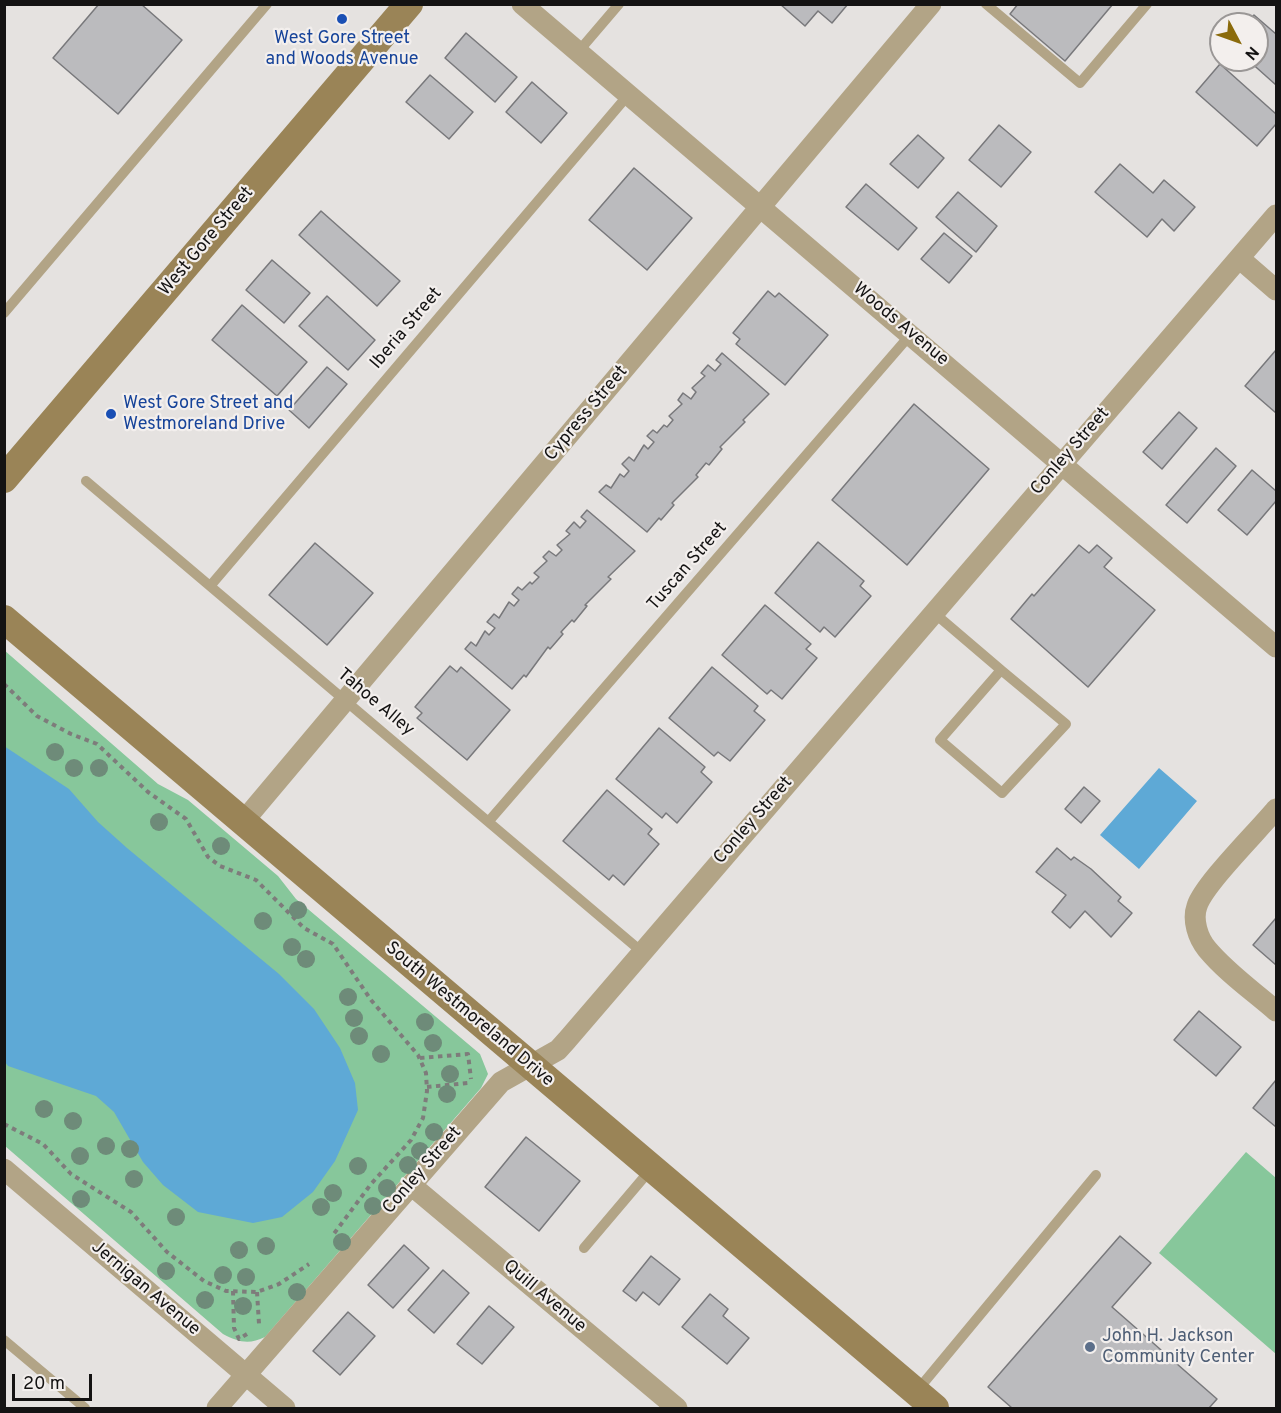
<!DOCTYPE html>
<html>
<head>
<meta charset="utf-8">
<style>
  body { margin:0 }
  #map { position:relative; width:1281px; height:1413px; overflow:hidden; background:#e5e2e0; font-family:Overpass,sans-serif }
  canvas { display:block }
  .frame { position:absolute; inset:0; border:6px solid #141313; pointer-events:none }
  .north { position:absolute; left:1209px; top:12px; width:60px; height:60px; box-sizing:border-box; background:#f3efed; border:2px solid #9a9796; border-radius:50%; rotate:131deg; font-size:16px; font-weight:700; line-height:24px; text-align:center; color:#141313 }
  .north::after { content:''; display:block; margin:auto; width:21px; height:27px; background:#8b6b0c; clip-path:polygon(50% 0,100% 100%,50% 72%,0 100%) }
  .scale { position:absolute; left:12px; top:1374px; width:80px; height:27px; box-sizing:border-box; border:3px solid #141313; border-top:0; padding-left:8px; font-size:18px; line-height:21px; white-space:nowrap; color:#141313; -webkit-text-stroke:4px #f3efed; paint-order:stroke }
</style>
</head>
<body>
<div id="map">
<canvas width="1281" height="1413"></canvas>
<div class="frame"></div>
<div class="north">N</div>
<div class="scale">20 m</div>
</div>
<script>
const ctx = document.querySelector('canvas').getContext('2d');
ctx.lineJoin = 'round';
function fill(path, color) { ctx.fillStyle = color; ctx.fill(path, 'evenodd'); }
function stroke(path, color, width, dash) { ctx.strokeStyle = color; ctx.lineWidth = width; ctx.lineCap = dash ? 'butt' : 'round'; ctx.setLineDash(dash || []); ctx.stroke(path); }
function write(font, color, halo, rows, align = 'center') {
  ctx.font = font + ' Overpass,sans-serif'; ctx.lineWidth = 4.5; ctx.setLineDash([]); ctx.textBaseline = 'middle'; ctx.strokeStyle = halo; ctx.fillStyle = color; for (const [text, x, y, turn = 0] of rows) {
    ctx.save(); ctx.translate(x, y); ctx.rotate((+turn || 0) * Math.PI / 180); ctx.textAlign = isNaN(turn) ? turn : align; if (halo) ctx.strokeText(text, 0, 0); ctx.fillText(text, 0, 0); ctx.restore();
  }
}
fill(new Path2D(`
  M 4,650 L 158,784 L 188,800 L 278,876 L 296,899 L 480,1054 L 488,1074 L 481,1088 L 265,1337 C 249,1345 238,1342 223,1334 L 5,1146 Z
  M 1246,1152 L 1276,1178 L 1276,1354 L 1159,1253 Z`), '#87c79b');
fill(new Path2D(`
  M 4,746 L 69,789 L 98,822 L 127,848 L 279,974 L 314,1009 L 340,1048 L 355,1083 L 358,1110 L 335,1161 L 313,1192 L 282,1217 L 253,1223 L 198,1212 L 163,1185 L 143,1162 L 114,1112 L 96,1096 L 8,1066 L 5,1062 Z
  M 1159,768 L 1197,801 L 1139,869 L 1100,835 Z`), '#5ea9d6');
const building = new Path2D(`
  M 99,4 L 141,4 L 182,40 L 118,114 L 53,58 Z
  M 780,4 L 848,4 L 832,23 L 818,11 L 805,26 Z
  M 1018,4 L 1113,4 L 1065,61 L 1010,14 Z
  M 1254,15 L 1276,34 L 1276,85 L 1248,60 L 1257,60 L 1257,24 L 1246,24 Z
  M 466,33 L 517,77 L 495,102 L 445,58 Z
  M 1220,64 L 1276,114 L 1276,124 L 1257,146 L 1196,92 Z
  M 430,75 L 473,112 L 449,139 L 406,102 Z
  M 532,82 L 567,113 L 541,143 L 506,112 Z
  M 999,125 L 1031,152 L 1001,187 L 969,160 Z
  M 918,135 L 944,158 L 918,188 L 890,164 Z
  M 1120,164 L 1153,193 L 1164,180 L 1195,207 L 1174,231 L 1162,219 L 1147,237 L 1095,192 Z
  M 634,168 L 692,218 L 647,270 L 589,220 Z
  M 866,184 L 917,228 L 898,250 L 846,207 Z
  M 958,192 L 997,226 L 976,252 L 936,217 Z
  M 321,211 L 400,281 L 377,306 L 299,235 Z
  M 944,233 L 972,256 L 949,283 L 921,259 Z
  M 272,260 L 310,293 L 284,323 L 246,290 Z
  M 768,291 L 775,297 L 779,293 L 828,335 L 785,385 L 736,344 L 740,339 L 733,333 Z
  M 327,296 L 375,340 L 348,370 L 299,326 Z
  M 242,305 L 307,362 L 277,396 L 212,340 Z
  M 1276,350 L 1276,413 L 1245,386 Z
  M 722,353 L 769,394 L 743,420 L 745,422 L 720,447 L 722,449 L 709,465 L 706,463 L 696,475 L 698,477 L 672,503 L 674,505 L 661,520 L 659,518 L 647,532 L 599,492 L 606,485 L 611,488 L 620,474 L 624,477 L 629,471 L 622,464 L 629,457 L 634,461 L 644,445 L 648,449 L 654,442 L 647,436 L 653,430 L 657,433 L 664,425 L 667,427 L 673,420 L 669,416 L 682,404 L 678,400 L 683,393 L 691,399 L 696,392 L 692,388 L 705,376 L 701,373 L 708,365 L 715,371 L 721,364 L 716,360 Z
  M 327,367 L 347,384 L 309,428 L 289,410 Z
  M 914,404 L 989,469 L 907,565 L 832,500 Z
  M 1179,412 L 1197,428 L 1162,469 L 1143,452 Z
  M 1216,448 L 1236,466 L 1187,523 L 1166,505 Z
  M 1252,470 L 1276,491 L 1276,501 L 1247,535 L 1218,510 Z
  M 587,510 L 635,551 L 608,577 L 611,579 L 585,605 L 587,606 L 574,622 L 572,620 L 561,632 L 563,634 L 550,649 L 548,647 L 526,677 L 524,675 L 512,689 L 465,649 L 471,642 L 476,646 L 485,631 L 489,635 L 495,628 L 487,622 L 494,614 L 499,618 L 509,602 L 514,606 L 519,600 L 512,594 L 518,587 L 522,590 L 530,582 L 532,584 L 539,577 L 534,573 L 547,561 L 543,557 L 549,551 L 556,556 L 562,550 L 557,545 L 570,534 L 566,531 L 574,522 L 580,528 L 586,521 L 581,517 Z
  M 818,542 L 864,581 L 860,586 L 871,596 L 835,637 L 824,627 L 820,632 L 775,593 Z
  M 315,543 L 373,593 L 327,645 L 269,595 Z
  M 1079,545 L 1089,553 L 1097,545 L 1112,558 L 1104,567 L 1155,610 L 1088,687 L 1011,619 L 1032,594 L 1034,596 Z
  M 765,605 L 811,644 L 806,649 L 817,658 L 782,699 L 771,690 L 767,694 L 722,655 Z
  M 450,666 L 457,672 L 461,667 L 510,710 L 467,760 L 417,718 L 422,713 L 415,707 Z
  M 712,667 L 758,706 L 754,711 L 765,720 L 730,761 L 718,752 L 714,756 L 669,718 Z
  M 659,728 L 705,767 L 701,772 L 712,782 L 677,823 L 666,813 L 662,818 L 616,779 Z
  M 1084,787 L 1100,801 L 1081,823 L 1065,809 Z
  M 607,790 L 652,829 L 648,834 L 659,844 L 624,885 L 613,875 L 609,880 L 563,841 Z
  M 1057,848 L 1071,860 L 1074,857 L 1091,869 L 1121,897 L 1118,901 L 1132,913 L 1111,937 L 1085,911 L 1070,928 L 1052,912 L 1066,895 L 1036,872 Z
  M 1276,918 L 1276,965 L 1253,945 Z
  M 1199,1011 L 1241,1047 L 1216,1076 L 1174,1040 Z
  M 1276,1080 L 1276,1127 L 1253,1108 Z
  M 526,1137 L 580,1181 L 539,1231 L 485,1187 Z
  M 1120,1236 L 1151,1263 L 1112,1307 L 1217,1399 L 1209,1408 L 1012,1408 L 988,1387 Z
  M 404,1245 L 429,1268 L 393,1308 L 368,1285 Z
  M 651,1256 L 680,1279 L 659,1305 L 643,1292 L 636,1301 L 623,1291 Z
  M 443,1270 L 469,1293 L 434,1333 L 408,1310 Z
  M 710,1294 L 728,1309 L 723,1316 L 749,1338 L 727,1364 L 682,1327 Z
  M 489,1306 L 514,1327 L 482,1364 L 457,1344 Z
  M 348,1312 L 375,1336 L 340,1375 L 313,1351 Z`);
fill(building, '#bbbbbe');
stroke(building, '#78787b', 1.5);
stroke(new Path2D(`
  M 4,684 L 37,716 L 71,734 L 97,744 L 148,792 L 186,819 L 208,857 L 220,866 L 256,880 L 304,928 L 333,944 L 371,1000 L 418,1055 L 426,1073 L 427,1091 L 423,1118 L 411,1140 L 371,1184 L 333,1235
  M 420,1058 L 468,1054 L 471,1079
  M 427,1087 L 468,1083
  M 4,1124 L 43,1144 L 71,1174 L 131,1212 L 167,1252 L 204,1281 L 226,1291 L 257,1292 L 279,1284 L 309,1264
  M 233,1291 L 234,1328 L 239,1339 L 247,1334
  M 257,1292 L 259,1324`), '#7e7c7b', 4, [4.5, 4.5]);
stroke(new Path2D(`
  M 986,4 L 1080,83 L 1147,4
  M 578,52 L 619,4
  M 4,313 L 267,4
  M 86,481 L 642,952
  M 211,585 L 629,94
  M 933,612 L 1001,670
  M 1001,670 L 1066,724 L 1002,793 L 940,740 Z
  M 489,821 L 911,334
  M 584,1248 L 651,1169
  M 4,1340 L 85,1408
  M 916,1392 L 1096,1175`), '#b2a486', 10);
stroke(new Path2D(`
  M 522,4 L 1276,647
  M 1239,258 L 1276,290
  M 1276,809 C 1259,830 1204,884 1197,906 C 1192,920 1198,938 1207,949 C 1227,973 1253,991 1276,1011
  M 242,823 L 931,4
  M 4,1169 L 285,1408
  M 411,1185 L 677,1408
  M 217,1408 L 501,1082 L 558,1050 L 567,1040 L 1276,215`), '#b2a486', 21);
stroke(new Path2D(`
  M 4,479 L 409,4
  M 4,619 L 935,1408`), '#9a8457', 28);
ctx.fillStyle = '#6e8b79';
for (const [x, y] of [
  [55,752],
  [74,768],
  [99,768],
  [159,822],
  [221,846],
  [298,910],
  [263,921],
  [292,947],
  [306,959],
  [348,997],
  [354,1018],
  [425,1022],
  [359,1036],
  [433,1043],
  [381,1054],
  [450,1074],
  [447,1094],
  [44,1109],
  [73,1121],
  [434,1132],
  [106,1146],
  [130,1149],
  [420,1151],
  [80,1156],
  [408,1165],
  [358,1166],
  [134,1179],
  [387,1188],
  [333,1193],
  [81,1199],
  [373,1206],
  [321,1207],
  [176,1217],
  [342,1242],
  [266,1246],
  [239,1250],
  [166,1271],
  [223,1275],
  [246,1277],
  [297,1292],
  [205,1300],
  [243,1306]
]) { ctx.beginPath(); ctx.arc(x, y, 9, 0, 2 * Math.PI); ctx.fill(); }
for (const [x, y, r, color] of [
  [342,19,6,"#1a4fb4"],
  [111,414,6,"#1a4fb4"],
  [1090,1347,6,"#5c6f8a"]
]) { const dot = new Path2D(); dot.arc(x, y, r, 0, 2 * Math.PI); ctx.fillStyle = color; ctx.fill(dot); stroke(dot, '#f3efed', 2); }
write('18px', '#164399', '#f3efed', [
  ["West Gore Street",342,39],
  ["and Woods Avenue",342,60],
  ["West Gore Street and",123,404,"left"],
  ["Westmoreland Drive",123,425,"left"]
]);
write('18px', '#141313', '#f3efed', [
  ["West Gore Street",207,242,-50],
  ["Woods Avenue",900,325,40],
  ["Iberia Street",407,329,-50],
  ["Cypress Street",587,414,-50],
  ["Conley Street",1071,452,-49],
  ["Tuscan Street",688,567,-49],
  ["Tahoe Alley",375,703,40],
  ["Conley Street",754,821,-49],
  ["South Westmoreland Drive",469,1015,40],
  ["Conley Street",423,1171,-49],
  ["Jernigan Avenue",145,1289,40],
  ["Quill Avenue",544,1297,40]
]);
write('18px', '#4e5e75', '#f3efed', [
  ["John H. Jackson",1102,1337],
  ["Community Center",1102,1358]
], 'left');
</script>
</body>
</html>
